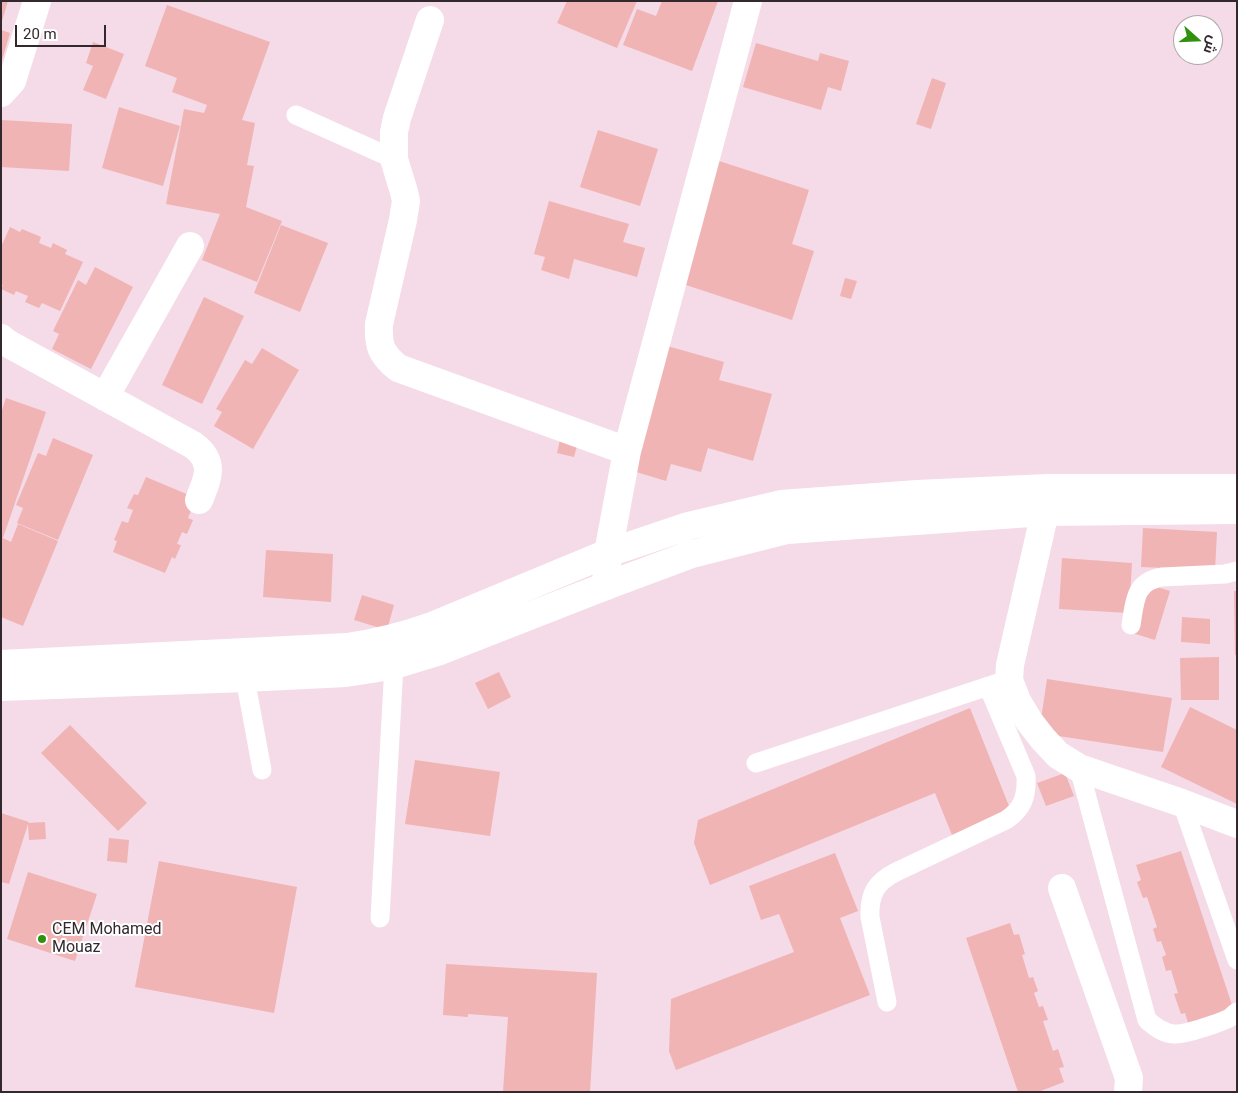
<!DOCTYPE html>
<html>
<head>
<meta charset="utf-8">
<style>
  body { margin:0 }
  #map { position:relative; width:1238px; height:1093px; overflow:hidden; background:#f5dae7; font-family:Roboto,Cairo,sans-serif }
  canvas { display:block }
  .frame { position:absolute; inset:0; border:2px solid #32282d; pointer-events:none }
  .north { position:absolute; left:1173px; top:15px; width:50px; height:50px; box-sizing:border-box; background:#fff; border:1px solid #ada9ab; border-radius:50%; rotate:110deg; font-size:14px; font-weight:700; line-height:20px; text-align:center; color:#32282d }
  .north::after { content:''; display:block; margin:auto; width:18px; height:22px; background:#2f910e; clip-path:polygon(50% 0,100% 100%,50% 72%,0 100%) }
  .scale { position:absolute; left:15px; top:25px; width:91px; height:22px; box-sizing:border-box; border:2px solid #32282d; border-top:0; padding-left:6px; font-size:15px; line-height:18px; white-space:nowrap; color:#32282d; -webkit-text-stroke:4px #fff; paint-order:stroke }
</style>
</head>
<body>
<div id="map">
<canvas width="1238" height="1093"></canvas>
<div class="frame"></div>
<div class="north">ش</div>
<div class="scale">20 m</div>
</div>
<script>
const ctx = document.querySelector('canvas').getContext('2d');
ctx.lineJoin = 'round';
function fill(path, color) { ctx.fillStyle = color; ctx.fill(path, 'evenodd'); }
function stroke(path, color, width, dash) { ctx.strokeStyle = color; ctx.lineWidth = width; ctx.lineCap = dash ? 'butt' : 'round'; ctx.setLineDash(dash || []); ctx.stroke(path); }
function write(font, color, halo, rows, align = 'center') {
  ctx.font = font + ' Roboto,sans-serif'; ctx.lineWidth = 4; ctx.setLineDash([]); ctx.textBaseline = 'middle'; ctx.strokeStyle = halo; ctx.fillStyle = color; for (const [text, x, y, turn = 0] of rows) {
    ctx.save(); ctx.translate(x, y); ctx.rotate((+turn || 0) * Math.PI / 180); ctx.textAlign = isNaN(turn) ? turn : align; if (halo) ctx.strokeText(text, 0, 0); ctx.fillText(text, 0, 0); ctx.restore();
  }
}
fill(new Path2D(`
  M 1,1 L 8,1 L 2,21 L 1,21 Z
  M 567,1 L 637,1 L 617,48 L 557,23 Z
  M 662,1 L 718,1 L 692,71 L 623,45 L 637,9 L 656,16 Z
  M 167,5 L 270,42 L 242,120 L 255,123 L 247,165 L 254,166 L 246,207 L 282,221 L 257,282 L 202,260 L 220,214 L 166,204 L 184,109 L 204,113 L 207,105 L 172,92 L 177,78 L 145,66 Z
  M 1,30 L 10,33 L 2,60 L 1,60 Z
  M 93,42 L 124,54 L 106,99 L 83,90 L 93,66 L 86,63 Z
  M 756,43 L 818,61 L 820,53 L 849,61 L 841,91 L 828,87 L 821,110 L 743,87 Z
  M 932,78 L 946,83 L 931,129 L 916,124 Z
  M 119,107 L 180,126 L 163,186 L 102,168 Z
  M 1,120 L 72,124 L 69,171 L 1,167 Z
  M 598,130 L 658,149 L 640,206 L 580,187 Z
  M 716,160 L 809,190 L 792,244 L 814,251 L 792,320 L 677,282 Z
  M 549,201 L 629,224 L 623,242 L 645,248 L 637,277 L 574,259 L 569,279 L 541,270 L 545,257 L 534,254 Z
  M 281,225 L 328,243 L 300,312 L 254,293 Z
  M 10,227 L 20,232 L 22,229 L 41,237 L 39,243 L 51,248 L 53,243 L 67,250 L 65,254 L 83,262 L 60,311 L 42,303 L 39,308 L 25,302 L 28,296 L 16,291 L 14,295 L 1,289 L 3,285 L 1,284 L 1,247 Z
  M 95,267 L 133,287 L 91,369 L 52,349 L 59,334 L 53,331 L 78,280 L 86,285 Z
  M 845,278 L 857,281 L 851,299 L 840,296 Z
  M 204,297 L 244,316 L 202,404 L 162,385 Z
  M 653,342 L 724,362 L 719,380 L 772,394 L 753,461 L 708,448 L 701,472 L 671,464 L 666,481 L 633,471 Z
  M 262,348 L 299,370 L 253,449 L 214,426 L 222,412 L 216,409 L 245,360 L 252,364 Z
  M 6,398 L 46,412 L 3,538 L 11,542 L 18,524 L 58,541 L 23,626 L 1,617 L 1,413 Z
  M 562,431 L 580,435 L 574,457 L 557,453 Z
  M 53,438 L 93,455 L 58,540 L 17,523 L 23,508 L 16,505 L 38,453 L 46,456 Z
  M 146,477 L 196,498 L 188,518 L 193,520 L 187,534 L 182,532 L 177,544 L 181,545 L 175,559 L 172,557 L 165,573 L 113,552 L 117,541 L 114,540 L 122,521 L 128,523 L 133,510 L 127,508 L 134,494 L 138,495 Z
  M 1143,528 L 1217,532 L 1215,570 L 1141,567 Z
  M 266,550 L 333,554 L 331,602 L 263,597 Z
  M 1062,558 L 1132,563 L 1129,613 L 1059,609 Z
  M 1144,583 L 1170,591 L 1155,640 L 1129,632 Z
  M 1234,591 L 1237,591 L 1237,655 L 1235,655 Z
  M 362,595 L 394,605 L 387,630 L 354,620 Z
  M 1182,617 L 1210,619 L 1210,644 L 1181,642 Z
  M 1219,657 L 1219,700 L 1181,700 L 1180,658 Z
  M 499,672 L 511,697 L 488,709 L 475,683 Z
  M 1047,679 L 1172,698 L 1163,752 L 1039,733 Z
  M 1190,707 L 1237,730 L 1237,804 L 1161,767 Z
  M 970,708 L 1011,811 L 952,835 L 935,793 L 710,885 L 694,843 L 698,820 Z
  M 70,725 L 147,803 L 118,831 L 41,753 Z
  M 415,760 L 500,772 L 490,836 L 405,824 Z
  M 1065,773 L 1074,796 L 1046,806 L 1037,783 Z
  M 1,813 L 29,822 L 28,823 L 45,822 L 46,839 L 29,840 L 28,824 L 9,884 L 1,882 Z
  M 109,838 L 129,840 L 127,863 L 107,861 Z
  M 1181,851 L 1234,1011 L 1189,1026 L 1185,1013 L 1181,1014 L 1174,994 L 1178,993 L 1171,970 L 1166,971 L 1162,957 L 1166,955 L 1161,941 L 1157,942 L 1153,929 L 1157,927 L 1147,897 L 1143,898 L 1137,882 L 1141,880 L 1136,865 Z
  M 835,853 L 858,911 L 840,918 L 870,995 L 676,1070 L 669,1051 L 671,999 L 794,952 L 779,914 L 761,920 L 749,886 Z
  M 159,861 L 297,887 L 274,1013 L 135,987 Z
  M 28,872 L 97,894 L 75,961 L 7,939 Z
  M 1010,923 L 1014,935 L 1019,934 L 1025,954 L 1022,955 L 1029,978 L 1033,977 L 1038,991 L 1034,993 L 1039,1007 L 1043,1006 L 1048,1020 L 1043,1021 L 1053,1051 L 1058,1049 L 1064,1067 L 1059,1068 L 1064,1082 L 1038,1092 L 1018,1092 L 966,938 Z
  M 446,964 L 597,973 L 590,1092 L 503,1092 L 508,1017 L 468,1014 L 468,1017 L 443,1015 Z`), '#f0b4b4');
stroke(new Path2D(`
  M 296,115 L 394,159
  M 1131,625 C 1135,601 1134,582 1162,577 L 1225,574 L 1237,571
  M 245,678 L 262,770
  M 756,763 L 998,683
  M 1079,768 L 1147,1020 C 1155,1027 1164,1034 1175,1034 C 1184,1035 1223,1022 1231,1017 C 1232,1016 1235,1013 1237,1012
  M 1182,803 L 1237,960
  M 380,918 L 394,665 L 392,655
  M 887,1002 L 870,917 C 869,894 876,882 896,872 L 1006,820 C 1023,809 1027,796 1026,776 L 988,686`), '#fff', 19);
stroke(new Path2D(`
  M 430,20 L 397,118 L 394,132 L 394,159 L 404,192 L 406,201 L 403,220 L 379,324 C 378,346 381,354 398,368 L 627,451
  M 1,93 L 12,81 L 37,1
  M 1,338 L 7,343 L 193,445 C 216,462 208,478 199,500
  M 105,397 L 190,246
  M 1047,489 L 1045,512 L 1010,665 L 1009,680 L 1017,701 L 1029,721 L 1043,739 L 1058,755 L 1079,768 L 1182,803 L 1237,824
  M 606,586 L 608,553 L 627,451 L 748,1
  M 1062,888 L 1129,1078 L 1128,1092`), '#fff', 28);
stroke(new Path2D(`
  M 1,664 L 347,647 C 376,643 404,636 432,626 L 608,553 L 688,526 L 781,504 L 917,494 L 1047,488 L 1237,488
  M 1,687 L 245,678 L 346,673 L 372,669 L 394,665 L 440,651 L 606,586 L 692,554 L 787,530 L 1045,512 L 1237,510`), '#fff', 28);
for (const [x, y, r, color] of [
  [42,939,5,"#2f910e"]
]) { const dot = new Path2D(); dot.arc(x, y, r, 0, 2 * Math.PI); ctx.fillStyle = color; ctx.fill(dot); stroke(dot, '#fff', 2); }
write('16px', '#32282d', '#fff', [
  ["CEM Mohamed",52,930],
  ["Mouaz",52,948]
], 'left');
</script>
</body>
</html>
